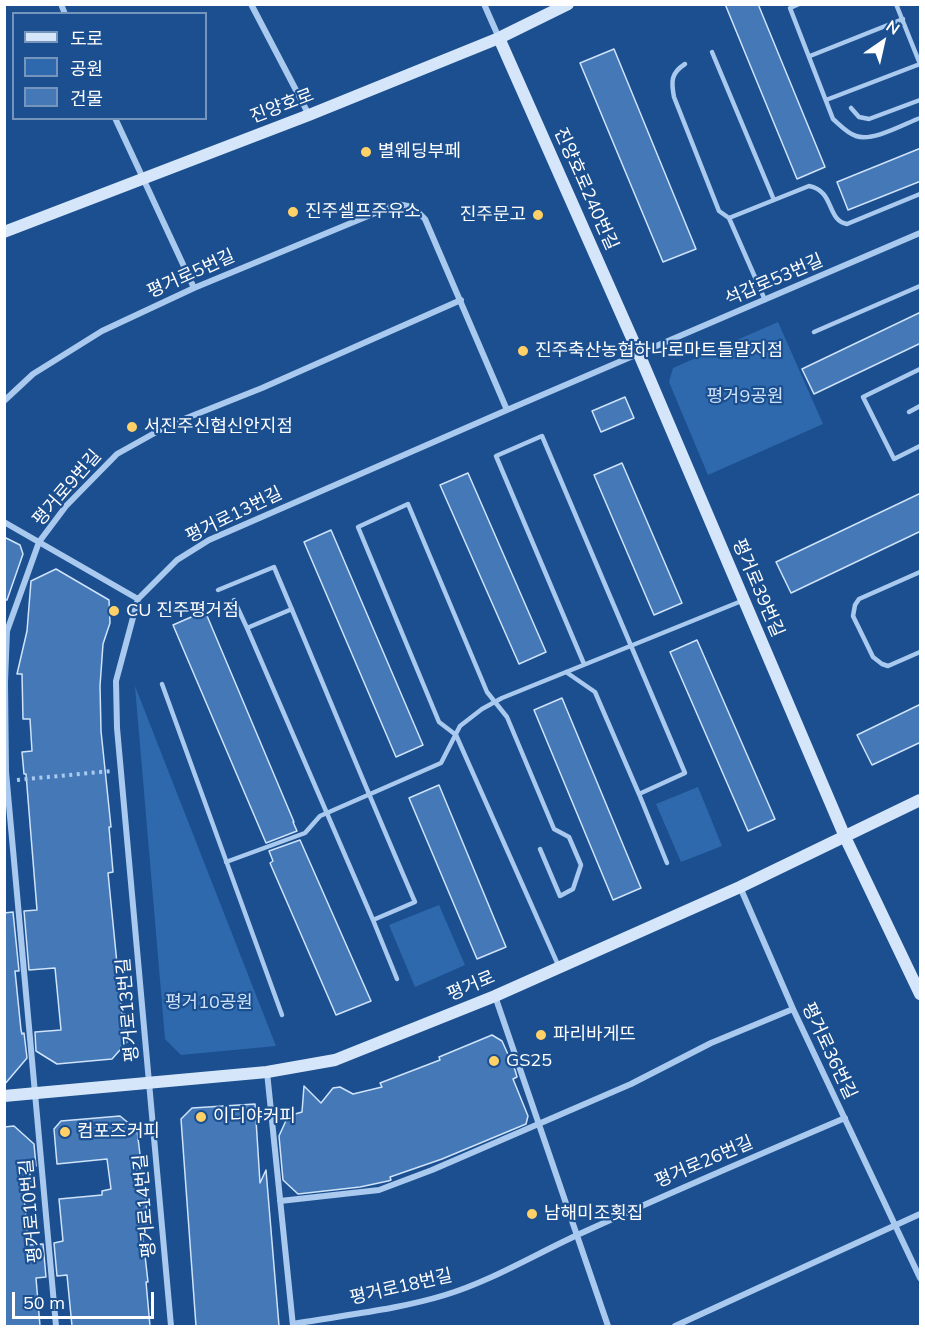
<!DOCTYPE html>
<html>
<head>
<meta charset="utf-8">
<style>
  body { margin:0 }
  #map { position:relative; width:925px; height:1331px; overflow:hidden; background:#1b4f8f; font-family:Mulish,"Noto Sans KR",sans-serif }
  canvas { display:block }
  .frame { position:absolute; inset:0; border:6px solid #fff; pointer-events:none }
  .legend { position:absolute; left:12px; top:12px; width:195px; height:108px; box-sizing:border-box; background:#1b4f8f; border:2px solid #7695bc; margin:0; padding:8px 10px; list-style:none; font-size:18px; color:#fff }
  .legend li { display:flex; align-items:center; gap:12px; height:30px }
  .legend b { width:30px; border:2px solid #7695bc }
  .north { position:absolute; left:853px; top:12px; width:60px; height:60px; -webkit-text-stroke:4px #1b4f8f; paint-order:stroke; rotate:34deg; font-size:16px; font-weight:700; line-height:24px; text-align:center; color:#fff }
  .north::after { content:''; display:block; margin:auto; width:21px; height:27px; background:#fff; clip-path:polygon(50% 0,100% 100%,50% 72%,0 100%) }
  .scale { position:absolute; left:12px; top:1292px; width:142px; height:27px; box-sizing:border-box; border:3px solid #fff; border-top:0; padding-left:8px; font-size:18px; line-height:21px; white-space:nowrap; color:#fff; -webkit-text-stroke:4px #1b4f8f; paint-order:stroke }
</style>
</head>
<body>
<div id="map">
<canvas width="925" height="1331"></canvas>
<div class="frame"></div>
<ul class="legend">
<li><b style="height:8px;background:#d6e6fa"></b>도로</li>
<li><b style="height:16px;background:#2e69ad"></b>공원</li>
<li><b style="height:16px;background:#4478b7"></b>건물</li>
</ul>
<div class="north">N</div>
<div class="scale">50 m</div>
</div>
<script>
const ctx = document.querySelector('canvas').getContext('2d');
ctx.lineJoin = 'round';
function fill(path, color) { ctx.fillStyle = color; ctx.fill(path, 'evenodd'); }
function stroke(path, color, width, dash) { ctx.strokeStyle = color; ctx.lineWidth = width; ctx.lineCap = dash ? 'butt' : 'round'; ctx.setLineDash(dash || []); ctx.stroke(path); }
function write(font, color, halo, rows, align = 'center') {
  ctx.font = font + ' Mulish,"Noto Sans KR",sans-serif'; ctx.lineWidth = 4.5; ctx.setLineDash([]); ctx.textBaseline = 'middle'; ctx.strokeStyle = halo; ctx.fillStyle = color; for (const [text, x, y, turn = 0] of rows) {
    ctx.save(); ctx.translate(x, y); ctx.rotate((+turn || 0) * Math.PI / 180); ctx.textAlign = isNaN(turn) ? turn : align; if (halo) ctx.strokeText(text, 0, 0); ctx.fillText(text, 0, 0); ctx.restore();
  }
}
fill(new Path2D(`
  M 778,322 L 823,424 L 708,475 L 669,382 L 673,368 Z
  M 135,686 L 276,1046 L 181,1055 L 165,1039 Z
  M 698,787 L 722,846 L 681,862 L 656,804 Z
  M 439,905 L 465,965 L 415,987 L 389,925 Z`), '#2e69ad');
const building = new Path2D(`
  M 725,4 L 758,4 L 825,167 L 797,179 Z
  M 614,49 L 696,249 L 663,262 L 580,63 Z
  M 921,148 L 921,181 L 848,210 L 837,182 Z
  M 921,312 L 921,343 L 814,394 L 802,369 Z
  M 625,397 L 634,418 L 601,432 L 592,411 Z
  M 622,463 L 682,603 L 654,615 L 594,475 Z
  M 468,473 L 546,652 L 519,664 L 440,485 Z
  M 921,493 L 921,531 L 791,593 L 776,562 Z
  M 331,530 L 423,745 L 396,757 L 304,542 Z
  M 4,537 L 20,545 L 23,554 L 7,600 L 4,600 Z
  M 56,569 L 109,600 L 110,623 L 103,644 L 100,686 L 101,731 L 111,827 L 109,827 L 113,872 L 108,873 L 122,1014 L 125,1014 L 127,1042 L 112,1059 L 57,1064 L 36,1051 L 35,1032 L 61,1030 L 55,968 L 29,970 L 24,911 L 37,910 L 26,774 L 24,774 L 22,752 L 32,751 L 30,719 L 23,719 L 22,674 L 17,674 L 27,631 L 31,581 Z
  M 205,611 L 294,822 L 293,822 L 297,831 L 266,843 L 173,625 Z
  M 697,640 L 775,819 L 748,831 L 670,652 Z
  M 562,698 L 641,888 L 613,900 L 534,710 Z
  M 921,704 L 921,742 L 872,765 L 857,735 Z
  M 439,785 L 506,947 L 477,959 L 409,798 Z
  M 300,840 L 371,1001 L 336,1015 L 270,863 L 273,861 L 269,851 Z
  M 13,912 L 19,971 L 15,971 L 21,1030 L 22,1034 L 24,1033 L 27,1058 L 4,1085 L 4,913 Z
  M 492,1035 L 502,1041 L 515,1070 L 517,1077 L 513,1079 L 528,1116 L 526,1124 L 442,1159 L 390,1177 L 391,1180 L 388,1181 L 360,1187 L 298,1194 L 283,1180 L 279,1136 L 288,1116 L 302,1112 L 304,1086 L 321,1103 L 333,1088 L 340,1087 L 353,1094 L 382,1087 L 380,1083 L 440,1060 L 439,1057 Z
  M 255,1104 L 260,1183 L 266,1170 L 279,1326 L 196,1326 L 181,1119 L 192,1108 Z
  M 120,1116 L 137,1130 L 149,1228 L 142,1229 L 148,1282 L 146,1282 L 150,1326 L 72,1326 L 67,1275 L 57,1276 L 54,1243 L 63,1241 L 59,1199 L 102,1195 L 102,1191 L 111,1189 L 107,1159 L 57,1164 L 54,1129 L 61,1121 Z
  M 14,1126 L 34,1144 L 36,1166 L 29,1167 L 31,1181 L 23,1181 L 28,1245 L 43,1244 L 46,1277 L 36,1278 L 40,1326 L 4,1326 L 4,1127 Z`);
fill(building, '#4478b7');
stroke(building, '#cfe3fa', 1.5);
stroke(new Path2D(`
  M 17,780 L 111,771`), '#a9c9ee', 4, [3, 4.5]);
stroke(new Path2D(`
  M 799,4 L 790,8 L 833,119 C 840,125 847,133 856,136 C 873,142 904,124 920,118
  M 896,4 L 920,64
  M 712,52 L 774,200
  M 810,56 L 903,19
  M 685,64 C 671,73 671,81 674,97 L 719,211 L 729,218 L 765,300
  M 826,100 L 920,64
  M 851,108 L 859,117 L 869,119 L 920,100
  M 729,218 L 809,186 C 835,191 826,220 847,224 L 920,194
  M 814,332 L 920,286
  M 920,369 L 863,397 L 894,459 L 920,446
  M 909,412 L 920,406
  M 920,572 L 859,599 L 855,605 L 853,616 L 873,657 L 882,664 L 888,666 L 920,652
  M 218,590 L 274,567 C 321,678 367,791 415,902 L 373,920 L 247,628 L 292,609
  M 234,600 L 247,628
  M 566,672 L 595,692 L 639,794 L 685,773 L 542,436 L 496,456 L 584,664
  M 162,684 L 282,1015
  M 639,794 L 667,863
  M 540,849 L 560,896 L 573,889 L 581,865 L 569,837 L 554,829 L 507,717 L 487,692 L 408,504 L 358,527 L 439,722 L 456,735 L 559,967
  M 226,862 L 305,833 L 320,816 L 441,763 L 460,726 L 482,709 L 502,698 L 744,600
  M 373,920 L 397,979`), '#a9c9ee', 4.5);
stroke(new Path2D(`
  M 61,4 L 65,14
  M 251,4 L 309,115
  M 484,4 L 499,38
  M 115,118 L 194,288
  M 4,401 L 33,374 L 102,331 L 194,288 L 397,204 L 413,207 L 425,219 L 507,410
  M 4,522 L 138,599
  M 740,887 L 793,1009 L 920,1278
  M 495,996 L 608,1326
  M 267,1072 L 293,1326
  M 280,1201 L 379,1190 L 432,1170 L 631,1084 L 711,1043 L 793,1009
  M 293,1324 C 343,1315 396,1310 445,1295 C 494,1280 539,1252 586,1231 C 672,1192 758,1155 845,1118
  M 56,1326 L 6,772 L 5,682 L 7,631 L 39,542 L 66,506 L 117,454 L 169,425 L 262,388 L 461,300
  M 171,1326 L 117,728 L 116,681 L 138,599 L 177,560 L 209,540 L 507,410 L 920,233
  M 675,1326 L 920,1214`), '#a9c9ee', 6);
stroke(new Path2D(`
  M 499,38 L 639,354 L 845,837 L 920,994
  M 4,232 L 309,115 L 499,38 L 568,4
  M 4,1096 L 267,1072 L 335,1060 L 495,996 L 740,887 L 920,800`), '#d6e6fa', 12);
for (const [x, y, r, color] of [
  [366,152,6,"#ffd166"],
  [293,212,6,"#ffd166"],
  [538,215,6,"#ffd166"],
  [523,351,6,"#ffd166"],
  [132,427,6,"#ffd166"],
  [114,611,6,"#ffd166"],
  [541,1035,6,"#ffd166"],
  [494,1061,6,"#ffd166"],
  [201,1117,6,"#ffd166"],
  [65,1132,6,"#ffd166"],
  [532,1214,6,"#ffd166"]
]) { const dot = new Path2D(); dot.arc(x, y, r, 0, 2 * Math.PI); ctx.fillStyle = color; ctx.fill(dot); stroke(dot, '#1b4f8f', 2); }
write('18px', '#fff', '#1b4f8f', [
  ["진양호로",282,106,-21],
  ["진양호로240번길",586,189,66],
  ["평거로5번길",191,274,-24],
  ["석갑로53번길",774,280,-23],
  ["평거로9번길",67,488,-49],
  ["평거로13번길",234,515,-26],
  ["평거로39번길",758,588,67],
  ["평거로",471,986,-23],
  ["평거로13번길",128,1010,-95],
  ["평거로36번길",829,1051,65],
  ["평거로26번길",704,1162,-23],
  ["평거로14번길",145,1206,-95],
  ["평거로10번길",31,1211,-95],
  ["평거로18번길",401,1287,-13]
]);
write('18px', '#fff', '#1b4f8f', [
  ["별웨딩부페",378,152],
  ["진주셀프주유소",305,212],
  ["진주문고",526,215,"right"],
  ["진주축산농협하나로마트들말지점",535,351],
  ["서진주신협신안지점",144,427],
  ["CU 진주평거점",126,611],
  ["파리바게뜨",553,1035],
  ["GS25",506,1061],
  ["이디야커피",213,1117],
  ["컴포즈커피",77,1132],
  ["남해미조횟집",544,1214]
], 'left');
write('18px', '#cfe3fa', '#1b4f8f', [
  ["평거9공원",745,397],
  ["평거10공원",209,1003]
]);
</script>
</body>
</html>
